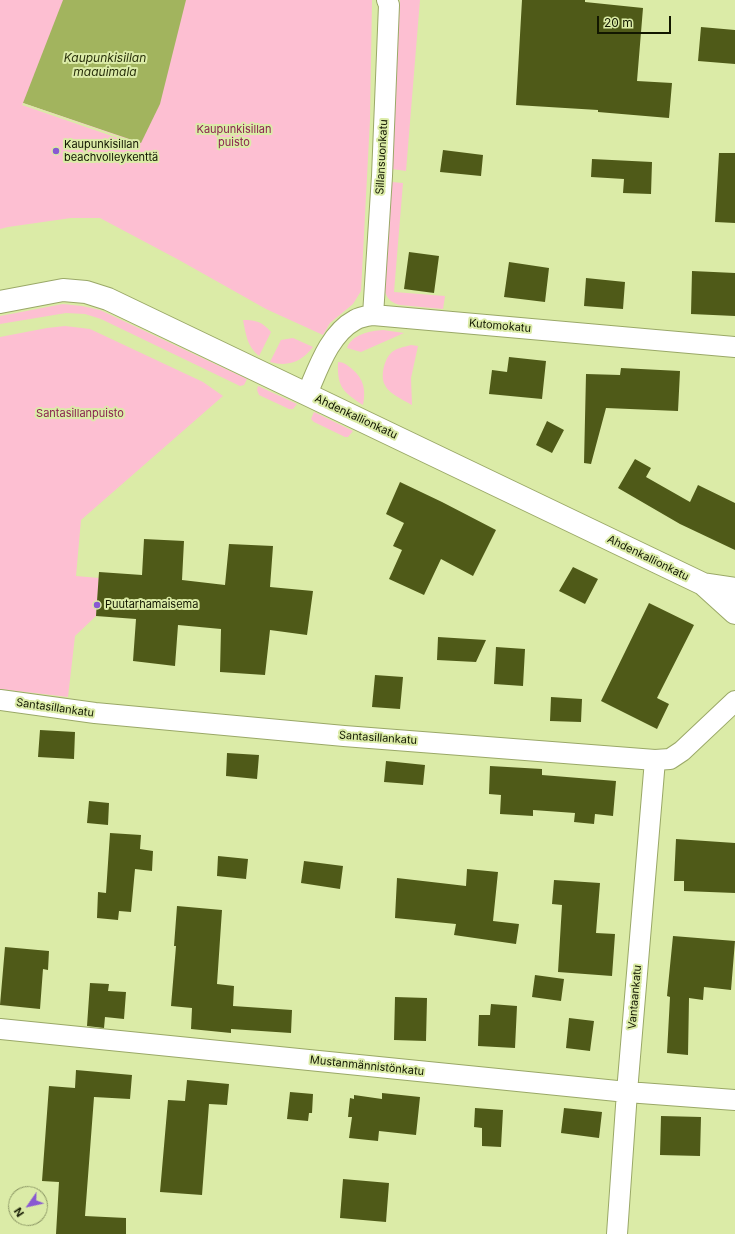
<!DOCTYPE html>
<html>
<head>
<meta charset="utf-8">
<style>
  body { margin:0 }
  #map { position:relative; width:735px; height:1234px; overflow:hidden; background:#dbeba7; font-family:Inter,sans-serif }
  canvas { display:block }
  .north { position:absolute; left:8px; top:1186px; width:40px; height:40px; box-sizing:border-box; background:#dbeba7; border:1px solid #8b9664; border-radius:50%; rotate:236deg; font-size:11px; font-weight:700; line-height:16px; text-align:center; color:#121700 }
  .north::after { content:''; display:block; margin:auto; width:14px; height:18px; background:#8959d2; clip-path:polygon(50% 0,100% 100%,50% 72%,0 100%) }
  .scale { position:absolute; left:597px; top:16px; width:74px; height:18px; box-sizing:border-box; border:2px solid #121700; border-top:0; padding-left:5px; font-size:12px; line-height:14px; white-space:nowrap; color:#121700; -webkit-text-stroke:3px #dbeba7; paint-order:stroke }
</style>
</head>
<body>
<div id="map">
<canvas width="735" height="1234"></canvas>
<div class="north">N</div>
<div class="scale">20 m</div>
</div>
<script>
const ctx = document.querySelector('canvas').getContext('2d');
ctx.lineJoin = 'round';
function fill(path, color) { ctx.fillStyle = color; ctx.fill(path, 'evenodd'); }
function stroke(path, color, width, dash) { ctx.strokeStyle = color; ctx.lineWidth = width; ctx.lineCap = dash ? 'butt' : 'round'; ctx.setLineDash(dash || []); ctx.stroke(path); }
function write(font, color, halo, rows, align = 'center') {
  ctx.font = font + ' Inter,sans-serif'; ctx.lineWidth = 4; ctx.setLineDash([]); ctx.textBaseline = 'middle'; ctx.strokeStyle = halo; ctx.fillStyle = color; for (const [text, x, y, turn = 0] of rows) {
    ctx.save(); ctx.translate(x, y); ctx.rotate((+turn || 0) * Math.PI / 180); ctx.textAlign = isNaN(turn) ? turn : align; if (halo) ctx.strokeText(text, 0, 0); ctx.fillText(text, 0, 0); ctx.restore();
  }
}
fill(new Path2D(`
  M 0,0 L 372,0 L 370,120 L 361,291 L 353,304 L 330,323 L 323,335 L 266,309 L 179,260 L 100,218 L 71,218 L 8,227 L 0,229 Z
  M 400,0 L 420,0 L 406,171 L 392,169 Z
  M 392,182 L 403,183 L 394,292 L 445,296 L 443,309 L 400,305 C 392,303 388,300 385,292 Z
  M 63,304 L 82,306 L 100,310 L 247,379 L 244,385 L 240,386 L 101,319 L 85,314 L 66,313 L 0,324 L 0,316 Z
  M 243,320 C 257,320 262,322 271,332 L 259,356 C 247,346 246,335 243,320 Z
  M 65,326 L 90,329 L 203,382 L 223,396 L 81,520 L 76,576 L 99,578 L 96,616 L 75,636 L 68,697 L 0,689 L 0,337 L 47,328 Z
  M 383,330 L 404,333 L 361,352 L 347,348 C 352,334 370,331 383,330 Z
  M 293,338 L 313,347 C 301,362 289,367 270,362 L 281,340 Z
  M 411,345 L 418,346 L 411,378 L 412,405 C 405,401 388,393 385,385 C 380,377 384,360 391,353 C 396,348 404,347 411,345 Z
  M 338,362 C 344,362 347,365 352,369 C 364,379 366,390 363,405 C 343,392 337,387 338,362 Z
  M 258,386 L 297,404 L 293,409 L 289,409 L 259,395 L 257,390 Z
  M 314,412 L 353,431 L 348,437 L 345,437 L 314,422 L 311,419 Z`), '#fdbfd2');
fill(new Path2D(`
  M 63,0 L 186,0 L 160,104 L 141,143 L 23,103 Z`), '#a2b45e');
fill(new Path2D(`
  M 23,103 L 139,143 L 138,145 L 22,105 Z`), '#dbeba7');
fill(new Path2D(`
  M 522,0 L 585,0 L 585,2 L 643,8 L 637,81 L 672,83 L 669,118 L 598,112 L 598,110 L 516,105 Z
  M 701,27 L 735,30 L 735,64 L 698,61 Z
  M 443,150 L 483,155 L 481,176 L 440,172 Z
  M 719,153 L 735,153 L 735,223 L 715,222 Z
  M 592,159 L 652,162 L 651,194 L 623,193 L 624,179 L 591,177 Z
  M 409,252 L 439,256 L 434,293 L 404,289 Z
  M 509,262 L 549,268 L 545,302 L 504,297 Z
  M 692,271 L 735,273 L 735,316 L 691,314 Z
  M 586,278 L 625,282 L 623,309 L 584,306 Z
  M 509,357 L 546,361 L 542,399 L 489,394 L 492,370 L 507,372 Z
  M 621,368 L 680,371 L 678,411 L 606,408 L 591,464 L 584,463 L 586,374 L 620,375 Z
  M 547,421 L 564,430 L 552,453 L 536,445 Z
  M 635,459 L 651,468 L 646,477 L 690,502 L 698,485 L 735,503 L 735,550 L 680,524 L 618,488 Z
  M 400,482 L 442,502 L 496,530 L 473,576 L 441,559 L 424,595 L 389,579 L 402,550 L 393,546 L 404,523 L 386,514 Z
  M 144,539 L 184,541 L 182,580 L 225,585 L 229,544 L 273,546 L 270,587 L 313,591 L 307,635 L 270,630 L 265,675 L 220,672 L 221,629 L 178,625 L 175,666 L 133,661 L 136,619 L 96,616 L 99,572 L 142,575 Z
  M 573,567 L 598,579 L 585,604 L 559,591 Z
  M 649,603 L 694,625 L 657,698 L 669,704 L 657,729 L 601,701 Z
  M 438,637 L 486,640 L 476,662 L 437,660 Z
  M 496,647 L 525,649 L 523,686 L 494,684 Z
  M 375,675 L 403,677 L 400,709 L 372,707 Z
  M 551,697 L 582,699 L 581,722 L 550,721 Z
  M 40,730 L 75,732 L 74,759 L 38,757 Z
  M 227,753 L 259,755 L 257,779 L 226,776 Z
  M 386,761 L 425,765 L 423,785 L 384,782 Z
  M 490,766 L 542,769 L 542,775 L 616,781 L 613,816 L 595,814 L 594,824 L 574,822 L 575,813 L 533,810 L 533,816 L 500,814 L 501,795 L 489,794 Z
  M 89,801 L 109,803 L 108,825 L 87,823 Z
  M 110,833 L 141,835 L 140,849 L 153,851 L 152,871 L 135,869 L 131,912 L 119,911 L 118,920 L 97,918 L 98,892 L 106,893 Z
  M 676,839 L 735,843 L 735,893 L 684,891 L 684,881 L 674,881 Z
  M 218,856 L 248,859 L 246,879 L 217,876 Z
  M 304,861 L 343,866 L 340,889 L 301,883 Z
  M 467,869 L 498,872 L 493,921 L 519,924 L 516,944 L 454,935 L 456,924 L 395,918 L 397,878 L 466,886 Z
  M 554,880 L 600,883 L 596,933 L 615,934 L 612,976 L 558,972 L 562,905 L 552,904 Z
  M 177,906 L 222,910 L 217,984 L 234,986 L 233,1006 L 292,1010 L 291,1033 L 231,1029 L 231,1033 L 191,1029 L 192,1008 L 171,1006 L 176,946 L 174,946 Z
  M 673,936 L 735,941 L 731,990 L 704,987 L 703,1000 L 689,998 L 688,1055 L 667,1053 L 670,997 L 667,996 Z
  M 5,947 L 49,951 L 48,970 L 43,969 L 40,1009 L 0,1005 Z
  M 535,975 L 564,979 L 561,1001 L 532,997 Z
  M 90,983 L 109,984 L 108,991 L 126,992 L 124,1019 L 105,1017 L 104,1028 L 87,1026 Z
  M 395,997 L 427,998 L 426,1041 L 394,1040 Z
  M 491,1004 L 517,1006 L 515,1048 L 478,1046 L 479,1015 L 490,1015 Z
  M 569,1018 L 594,1021 L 590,1051 L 566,1048 Z
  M 76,1070 L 132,1075 L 130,1099 L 94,1097 L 85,1216 L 126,1218 L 126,1234 L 56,1234 L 59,1182 L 42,1181 L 49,1086 L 75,1088 Z
  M 187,1080 L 229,1084 L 227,1105 L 209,1104 L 202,1195 L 160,1192 L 168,1100 L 185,1101 Z
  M 290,1092 L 313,1094 L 312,1113 L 309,1113 L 308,1121 L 287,1119 Z
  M 382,1093 L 420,1097 L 416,1135 L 379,1131 L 378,1141 L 349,1138 L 352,1117 L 348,1117 L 350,1098 L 354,1099 L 354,1095 L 382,1099 Z
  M 475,1108 L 503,1110 L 501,1147 L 482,1146 L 482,1128 L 474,1127 Z
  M 564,1108 L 602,1112 L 599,1138 L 561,1133 Z
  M 661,1116 L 701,1117 L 700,1156 L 660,1155 Z
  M 343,1179 L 389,1183 L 386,1222 L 340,1218 Z`), '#4f5a18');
const street = new Path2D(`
  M 373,315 L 382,176 L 389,5 L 387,0
  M 307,394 C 318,369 329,334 355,320 C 360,317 367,316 373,315 L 735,347
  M 0,700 L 95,713 L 344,736 L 655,760 L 670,759 L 682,751 L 735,701
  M 0,1029 L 627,1092 L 735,1100
  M 617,1234 L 627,1092 L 655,760`);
const secondary = new Path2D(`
  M 0,302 L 63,290 L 86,292 L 108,299 L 703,584 L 735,613
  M 703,584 L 735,589`);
stroke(street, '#9aa867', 22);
stroke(secondary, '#9aa867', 24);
stroke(street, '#fff', 20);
stroke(secondary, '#fff', 22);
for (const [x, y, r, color] of [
  [56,151,4,"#8959d2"],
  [97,605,4,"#8959d2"]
]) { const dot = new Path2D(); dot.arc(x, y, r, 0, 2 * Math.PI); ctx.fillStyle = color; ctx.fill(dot); stroke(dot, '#dbeba7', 1.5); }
write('11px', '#89234f', '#dbeba7', [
  ["Kaupunkisillan",234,130],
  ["puisto",234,143],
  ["Santasillanpuisto",80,414]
]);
write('11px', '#121700', '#dbeba7', [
  ["Kaupunkisillan",64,145],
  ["beachvolleykenttä",64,158],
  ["Puutarhamaisema",105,605]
], 'left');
write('11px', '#121700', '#dbeba7', [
  ["Sillansuonkatu",382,157,-87],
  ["Kutomokatu",500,326,5],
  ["Ahdenkallionkatu",356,417,25],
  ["Ahdenkallionkatu",648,558,26],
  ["Santasillankatu",55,708,8],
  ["Santasillankatu",378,738,4],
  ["Vantaankatu",635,997,-85],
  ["Mustanmännistönkatu",367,1066,6]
]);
write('italic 12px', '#2a310c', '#dbeba7', [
  ["Kaupunkisillan",105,58],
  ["maauimala",105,72]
]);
</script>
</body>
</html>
